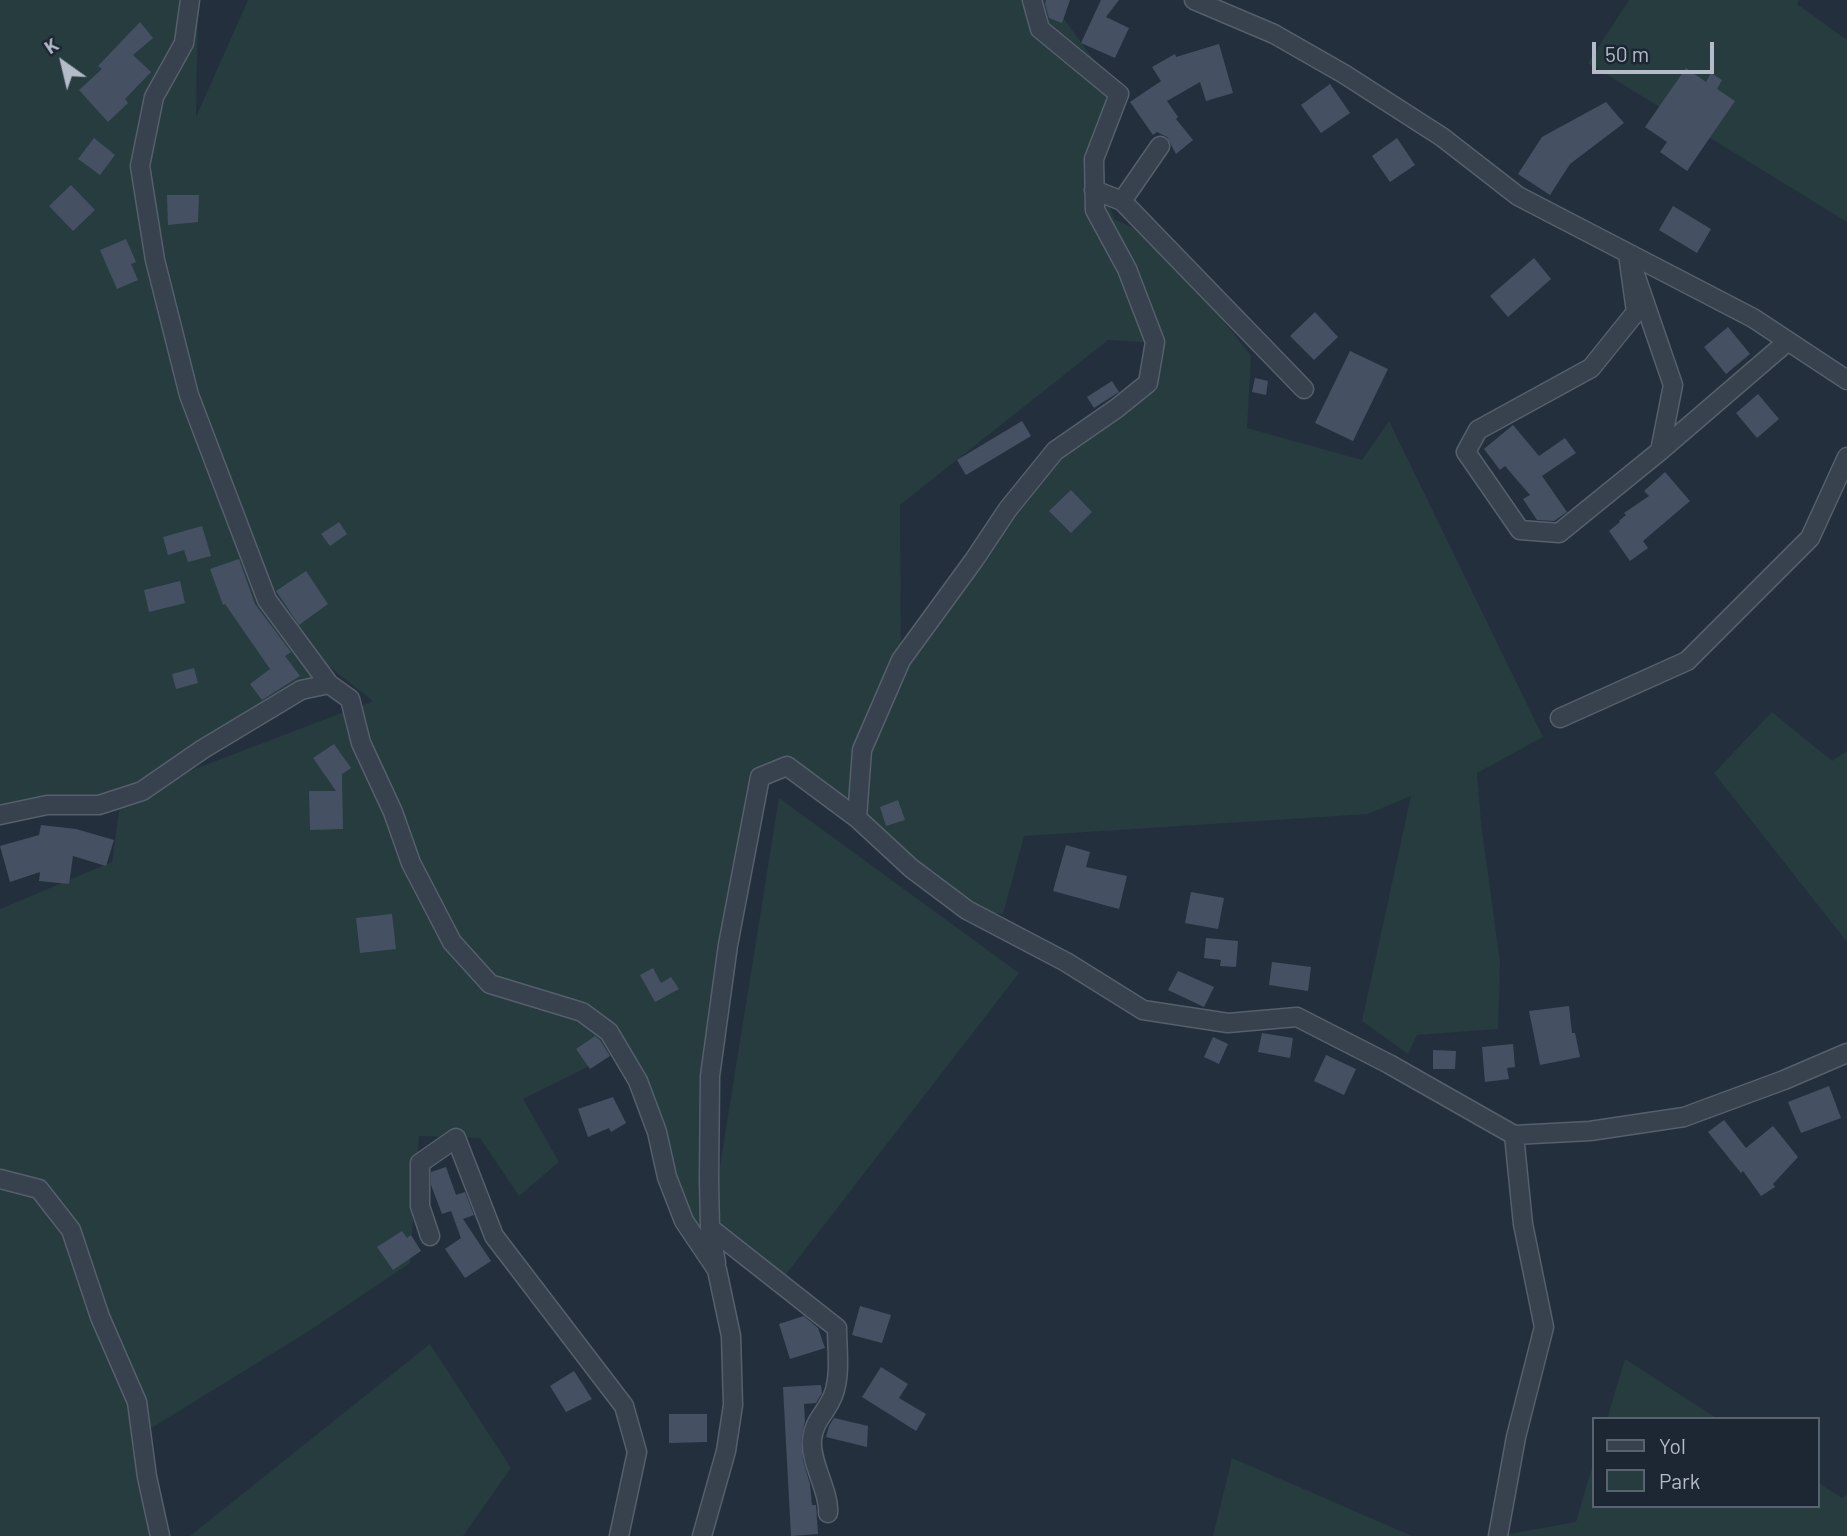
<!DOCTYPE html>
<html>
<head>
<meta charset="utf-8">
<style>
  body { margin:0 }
  #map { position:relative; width:1847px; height:1536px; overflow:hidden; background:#242f3e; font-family:Barlow,sans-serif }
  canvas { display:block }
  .legend { position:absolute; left:1592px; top:1417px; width:228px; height:91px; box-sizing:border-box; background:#1d2633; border:2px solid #59626f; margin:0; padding:9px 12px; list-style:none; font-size:21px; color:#b4bcc9 }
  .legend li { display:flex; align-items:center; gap:14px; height:35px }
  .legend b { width:35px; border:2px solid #59626f }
  .north { position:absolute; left:28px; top:28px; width:70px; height:70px; -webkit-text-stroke:5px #1d2633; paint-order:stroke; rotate:326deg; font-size:19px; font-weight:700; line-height:28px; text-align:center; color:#b4bcc9 }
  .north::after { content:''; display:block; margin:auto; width:24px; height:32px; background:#b4bcc9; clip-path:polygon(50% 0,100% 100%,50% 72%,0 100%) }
  .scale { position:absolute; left:1592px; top:42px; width:122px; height:32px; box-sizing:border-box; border:4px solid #b4bcc9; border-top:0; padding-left:9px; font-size:21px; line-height:24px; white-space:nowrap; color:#b4bcc9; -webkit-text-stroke:5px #1d2633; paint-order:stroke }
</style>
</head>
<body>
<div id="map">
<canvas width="1847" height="1536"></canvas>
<ul class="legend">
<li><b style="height:9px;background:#38414e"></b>Yol</li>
<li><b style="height:19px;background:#263c3f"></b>Park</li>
</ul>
<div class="north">K</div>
<div class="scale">50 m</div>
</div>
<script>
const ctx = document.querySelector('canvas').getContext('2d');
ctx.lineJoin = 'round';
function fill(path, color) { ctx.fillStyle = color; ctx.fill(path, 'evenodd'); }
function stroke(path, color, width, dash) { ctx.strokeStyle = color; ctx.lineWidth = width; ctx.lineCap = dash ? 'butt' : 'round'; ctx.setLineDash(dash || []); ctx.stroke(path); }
fill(new Path2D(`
  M 0,0 L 198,0 L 196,117 L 248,0 L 1050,0 L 1119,94 L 1094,159 L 1114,219 L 1161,241 L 1251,356 L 1247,428 L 1362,460 L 1389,421 L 1543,737 L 1477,773 L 1481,823 L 1500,962 L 1498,1029 L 1417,1035 L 1408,1054 L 1362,1021 L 1411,796 L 1368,814 L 1024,836 L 1003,914 L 967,910 L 857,818 L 860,768 L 844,808 L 787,766 L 761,777 L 720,1000 L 702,1248 L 620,1051 L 523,1099 L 559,1162 L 519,1196 L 480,1138 L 419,1136 L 410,1263 L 309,1331 L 145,1432 L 171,1536 L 0,1536 L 0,909 L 112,862 L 121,798 L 0,813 ZM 1108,340 L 1155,343 L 1148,383 L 1055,451 L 901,659 L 900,505 ZM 317,657 L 373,701 L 153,785 L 329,684 Z
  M 1629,0 L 1799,0 L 1797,4 L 1847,40 L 1847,222 L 1588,63 Z
  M 1772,712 L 1832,761 L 1847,751 L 1847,942 L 1714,773 Z
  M 779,798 L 1019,973 L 780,1282 L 710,1228 Z
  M 430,1344 L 511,1468 L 463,1536 L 190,1536 Z
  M 1625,1359 L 1718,1419 L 1607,1419 Z
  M 1232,1458 L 1412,1536 L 1213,1536 Z
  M 1593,1464 L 1593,1506 L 1817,1506 L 1817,1482 L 1842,1498 L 1847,1494 L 1847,1536 L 1498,1536 L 1576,1522 Z`), '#263c3f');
fill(new Path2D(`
  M 1046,0 L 1070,0 L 1062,23 L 1049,18 L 1045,4 Z
  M 1101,0 L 1119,0 L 1106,17 L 1129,28 L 1115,58 L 1081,43 Z
  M 140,22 L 153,38 L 133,55 L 151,72 L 125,99 L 128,103 L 108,122 L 79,90 L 102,69 L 98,66 Z
  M 1219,44 L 1233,93 L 1206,101 L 1200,82 L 1167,101 L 1178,117 L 1176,119 L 1193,140 L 1176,154 L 1167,137 L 1157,132 L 1153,135 L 1130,102 L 1161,81 L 1152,67 L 1175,54 L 1176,57 Z
  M 1686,68 L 1706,82 L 1711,73 L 1722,80 L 1717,89 L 1735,101 L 1687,171 L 1660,152 L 1667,142 L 1645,127 Z
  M 1330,84 L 1350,113 L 1321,133 L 1301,105 Z
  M 1606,102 L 1624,123 L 1570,164 L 1550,195 L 1518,174 L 1542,137 Z
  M 94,138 L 115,155 L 100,175 L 78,159 Z
  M 1397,138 L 1415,165 L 1390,182 L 1372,156 Z
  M 71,185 L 95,210 L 73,231 L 49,206 Z
  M 167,195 L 199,195 L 198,222 L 168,225 Z
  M 1673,206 L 1711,229 L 1697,253 L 1659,230 Z
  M 126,239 L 136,262 L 131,264 L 138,280 L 117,289 L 100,250 Z
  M 1534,258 L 1551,279 L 1508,317 L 1490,296 Z
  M 1315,312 L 1338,337 L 1314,360 L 1290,336 Z
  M 1728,327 L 1750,354 L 1726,374 L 1704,347 Z
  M 1350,351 L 1388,369 L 1353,441 L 1315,423 Z
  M 1255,378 L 1268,381 L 1266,395 L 1252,392 Z
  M 1112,381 L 1119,392 L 1094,408 L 1087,397 Z
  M 1758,394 L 1779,419 L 1757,438 L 1736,413 Z
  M 1022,421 L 1031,436 L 966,475 L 957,460 Z
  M 1513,425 L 1539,456 L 1565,438 L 1576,453 L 1542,476 L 1567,512 L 1554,521 L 1537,520 L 1523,499 L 1530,495 L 1505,466 L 1500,470 L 1484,449 Z
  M 1665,472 L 1690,501 L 1643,541 L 1648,548 L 1630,561 L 1609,531 L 1620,522 L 1619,521 L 1626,515 L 1624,513 L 1649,496 L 1644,491 Z
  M 1071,490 L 1092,512 L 1071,533 L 1049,511 Z
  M 339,522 L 347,534 L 330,546 L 321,534 Z
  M 202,526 L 211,556 L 188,562 L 184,550 L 168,555 L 163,537 Z
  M 239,559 L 255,604 L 291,652 L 285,656 L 300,676 L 262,700 L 250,684 L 270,669 L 225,604 L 223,605 L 210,569 Z
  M 306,571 L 328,604 L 299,625 L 276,591 Z
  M 180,581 L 185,603 L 149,612 L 144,590 Z
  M 194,668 L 198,683 L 176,689 L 172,674 Z
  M 334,744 L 351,768 L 342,774 L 343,829 L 310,830 L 309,791 L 336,791 L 313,758 Z
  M 898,800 L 905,820 L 886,826 L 880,807 Z
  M 41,825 L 76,829 L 114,840 L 106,866 L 73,856 L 69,884 L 39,881 L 40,872 L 10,882 L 0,846 L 39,835 Z
  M 1066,845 L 1090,852 L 1086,867 L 1127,876 L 1119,909 L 1053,891 Z
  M 1191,892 L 1224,898 L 1218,929 L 1185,923 Z
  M 392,914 L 396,949 L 360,953 L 356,918 Z
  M 1206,938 L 1238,941 L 1236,967 L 1220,966 L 1221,960 L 1204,958 Z
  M 1272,962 L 1311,967 L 1308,991 L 1269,985 Z
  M 653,968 L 661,983 L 671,977 L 679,989 L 655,1002 L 640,975 Z
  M 1178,971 L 1214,987 L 1204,1007 L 1168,990 Z
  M 1569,1006 L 1572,1033 L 1575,1033 L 1580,1057 L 1540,1065 L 1529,1011 Z
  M 1262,1033 L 1293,1038 L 1290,1058 L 1258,1052 Z
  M 595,1036 L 600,1040 L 610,1056 L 590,1069 L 576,1049 Z
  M 1213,1037 L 1228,1044 L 1219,1064 L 1204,1057 Z
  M 1513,1044 L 1515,1067 L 1507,1068 L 1509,1079 L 1485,1082 L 1482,1047 Z
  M 1433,1050 L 1456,1051 L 1455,1069 L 1433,1069 Z
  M 1326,1055 L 1356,1069 L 1344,1095 L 1314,1081 Z
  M 1829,1086 L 1841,1118 L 1801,1133 L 1788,1102 Z
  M 613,1097 L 626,1123 L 611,1132 L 609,1128 L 588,1137 L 578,1109 Z
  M 1724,1120 L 1746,1148 L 1773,1126 L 1798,1157 L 1773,1184 L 1775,1187 L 1761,1196 L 1743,1171 L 1741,1173 L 1708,1132 Z
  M 446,1167 L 456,1195 L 465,1192 L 474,1215 L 463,1219 L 491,1261 L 465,1278 L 445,1249 L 461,1238 L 451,1211 L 442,1214 L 431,1185 L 431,1172 Z
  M 402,1231 L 407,1238 L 411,1235 L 421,1251 L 393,1270 L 377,1247 Z
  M 860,1306 L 891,1315 L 882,1343 L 852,1335 Z
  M 804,1316 L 818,1328 L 825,1348 L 790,1359 L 779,1324 Z
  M 881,1367 L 908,1384 L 899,1398 L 926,1414 L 916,1431 L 862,1397 Z
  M 574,1371 L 592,1399 L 566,1412 L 550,1386 Z
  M 821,1385 L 822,1393 L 816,1403 L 804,1404 L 805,1421 L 801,1440 L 803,1460 L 810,1484 L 812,1505 L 816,1505 L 818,1534 L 791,1536 L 783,1387 Z
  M 669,1414 L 707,1414 L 707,1442 L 669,1443 Z
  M 834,1418 L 868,1426 L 867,1447 L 826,1437 L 829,1426 Z`), '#455162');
const minor = new Path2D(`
  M 190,0 L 184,43 L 154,97 L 140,166 L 155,260 L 189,395 L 267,600 L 329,684
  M 1032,0 L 1040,29 L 1119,94 L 1094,159 L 1095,210 L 1127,269 L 1155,342 L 1148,383 L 1117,408 L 1055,451 L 1008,509 L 974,560 L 901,660 L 862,750 L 857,818 L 911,868 L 967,910 L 1066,962 L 1143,1010 L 1228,1023 L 1297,1017 L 1389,1064 L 1514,1135 L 1523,1224 L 1544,1327 L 1516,1437 L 1498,1536
  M 1194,0 L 1274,34 L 1344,74 L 1442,137 L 1518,196 L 1753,318 L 1847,380
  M 1094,190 L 1122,201 L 1304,389
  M 1122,201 L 1160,146
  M 1628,254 L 1673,385 L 1660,451 L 1559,533 L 1520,530 L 1466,452 L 1478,430 L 1591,368 L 1636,312 Z
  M 1660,451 L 1788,341
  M 1560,718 L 1687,661 L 1810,538 L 1847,457
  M 0,815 L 47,805 L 99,805 L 142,791 L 203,749 L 301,690 L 329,684 L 350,699 L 361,743 L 393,812 L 411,863 L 452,942 L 490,984 L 582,1012 L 609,1032 L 638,1081 L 657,1132 L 667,1177 L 684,1221 L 717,1270 L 731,1336 L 733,1405 L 726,1451 L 702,1536
  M 1514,1135 L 1590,1131 L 1684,1117 L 1784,1080 L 1847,1053
  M 0,1179 L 39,1189 L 71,1230 L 100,1317 L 137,1402 L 147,1477 L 160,1536
  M 710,1228 L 837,1328 C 837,1351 842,1381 830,1402 C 822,1417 814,1422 812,1440 C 810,1463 830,1492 828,1513
  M 430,1236 L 420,1206 L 420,1163 L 456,1138 L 494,1236 L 624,1406 L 637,1452 L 619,1536
  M 716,1263 L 710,1228 L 709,1180 L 710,1076 L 728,945 L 760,777 L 787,766 L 857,818`);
stroke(minor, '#565f6c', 21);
stroke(minor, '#38414e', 18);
</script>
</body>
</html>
